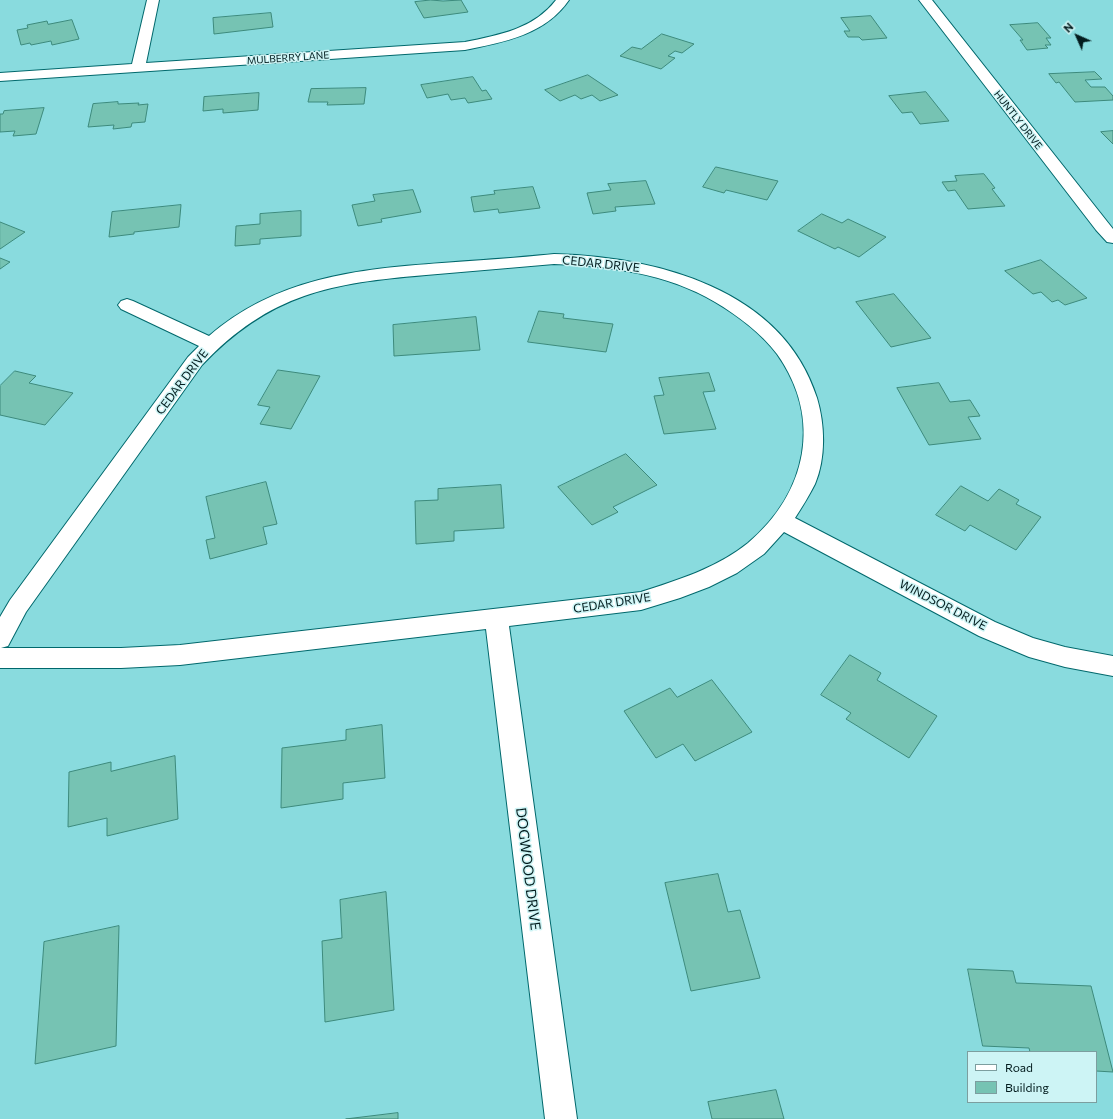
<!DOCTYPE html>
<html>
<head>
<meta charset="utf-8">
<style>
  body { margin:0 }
  #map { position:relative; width:1113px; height:1119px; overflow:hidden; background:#89dbde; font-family:Commissioner,sans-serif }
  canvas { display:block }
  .legend { position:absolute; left:967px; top:1051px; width:130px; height:52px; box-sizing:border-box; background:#cdf4f5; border:1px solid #7c9e9f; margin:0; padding:5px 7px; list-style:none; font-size:12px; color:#031c1e }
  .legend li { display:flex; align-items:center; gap:8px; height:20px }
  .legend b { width:20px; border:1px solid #7c9e9f }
  .north { position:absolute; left:1057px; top:16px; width:40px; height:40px; -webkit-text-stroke:3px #cdf4f5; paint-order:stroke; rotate:315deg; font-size:11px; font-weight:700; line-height:16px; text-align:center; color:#031c1e }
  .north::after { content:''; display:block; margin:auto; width:14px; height:18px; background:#031c1e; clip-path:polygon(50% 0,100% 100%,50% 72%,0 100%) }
</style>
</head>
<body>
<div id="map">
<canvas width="1113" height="1119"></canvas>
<ul class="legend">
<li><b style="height:5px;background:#fff"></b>Road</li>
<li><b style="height:11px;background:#76c3b3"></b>Building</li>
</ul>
<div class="north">N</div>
</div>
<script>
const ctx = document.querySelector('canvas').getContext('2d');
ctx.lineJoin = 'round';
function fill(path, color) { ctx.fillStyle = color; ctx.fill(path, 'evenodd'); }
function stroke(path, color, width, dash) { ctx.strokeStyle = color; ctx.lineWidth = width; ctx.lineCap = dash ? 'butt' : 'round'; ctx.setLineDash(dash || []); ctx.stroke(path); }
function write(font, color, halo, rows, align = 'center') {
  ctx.font = font + ' Commissioner,sans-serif'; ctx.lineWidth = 3; ctx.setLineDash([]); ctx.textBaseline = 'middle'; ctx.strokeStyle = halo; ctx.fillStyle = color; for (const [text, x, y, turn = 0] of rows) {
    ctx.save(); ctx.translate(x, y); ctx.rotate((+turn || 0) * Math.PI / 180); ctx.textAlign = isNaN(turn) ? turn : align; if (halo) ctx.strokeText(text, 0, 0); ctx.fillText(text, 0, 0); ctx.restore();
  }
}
const building = new Path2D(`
  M 431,0 L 443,1 L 461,0 L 468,12 L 424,18 L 415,2 Z
  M 271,13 L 273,27 L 214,34 L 213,18 Z
  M 871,16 L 887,38 L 862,40 L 859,37 L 848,37 L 844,31 L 850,31 L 841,18 Z
  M 72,20 L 79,39 L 52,45 L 51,41 L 31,45 L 30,43 L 21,45 L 17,30 L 28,28 L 27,25 L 47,21 L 48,24 Z
  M 1038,23 L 1051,38 L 1046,38 L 1051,45 L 1045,45 L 1048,48 L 1027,50 L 1020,40 L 1023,40 L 1010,25 Z
  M 662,34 L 694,44 L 682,53 L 675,51 L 668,56 L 675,58 L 661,69 L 620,56 L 632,47 L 641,49 Z
  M 1095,72 L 1102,79 L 1085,80 L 1091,87 L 1105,87 L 1113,96 L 1113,100 L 1075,102 L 1059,82 L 1056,83 L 1049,74 Z
  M 588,75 L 618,95 L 600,101 L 592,95 L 581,99 L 575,95 L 560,101 L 545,90 Z
  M 473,77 L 482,91 L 486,90 L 492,99 L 468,103 L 465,98 L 451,100 L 448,94 L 427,98 L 421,85 Z
  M 366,88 L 364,104 L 327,105 L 328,102 L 308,102 L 311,89 Z
  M 926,92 L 949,121 L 920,124 L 912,112 L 902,113 L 889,96 Z
  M 259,93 L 258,110 L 223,113 L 223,109 L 203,111 L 204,97 Z
  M 118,102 L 118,104 L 139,103 L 138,105 L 148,104 L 145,122 L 132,123 L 131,127 L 113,129 L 114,125 L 88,127 L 93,104 Z
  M 44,108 L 36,134 L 13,136 L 15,131 L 0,132 L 0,114 L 3,114 L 4,111 Z
  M 1113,131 L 1113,144 L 1101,132 Z
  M 716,167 L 778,181 L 767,200 L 726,190 L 724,193 L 703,187 Z
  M 984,174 L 995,188 L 992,189 L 1005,206 L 968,209 L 955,190 L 948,191 L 942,182 L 957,181 L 955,176 Z
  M 646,181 L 655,204 L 615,207 L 616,211 L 593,214 L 587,193 L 611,190 L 608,184 Z
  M 533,187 L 540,208 L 499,213 L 498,209 L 474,212 L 471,197 L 495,194 L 494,191 Z
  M 413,190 L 421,212 L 381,219 L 382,222 L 358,226 L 352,205 L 375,201 L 373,195 Z
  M 181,205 L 179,227 L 134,232 L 134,234 L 109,237 L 112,212 Z
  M 301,211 L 301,236 L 260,239 L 260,244 L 235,246 L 236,226 L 260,224 L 260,214 Z
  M 822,214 L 842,223 L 848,219 L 886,237 L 859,257 L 838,247 L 835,249 L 798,231 Z
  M 0,222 L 25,232 L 0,249 Z
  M 0,258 L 10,262 L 0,269 Z
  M 1041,260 L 1087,298 L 1065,305 L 1058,300 L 1052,302 L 1041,292 L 1033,294 L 1005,271 Z
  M 894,294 L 931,338 L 891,347 L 856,302 Z
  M 539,311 L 564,314 L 563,318 L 613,324 L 606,352 L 528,342 Z
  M 476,317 L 480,350 L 394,356 L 393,325 Z
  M 278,370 L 320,376 L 291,429 L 260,424 L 270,407 L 258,405 Z
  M 15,371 L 36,376 L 29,383 L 73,393 L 45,425 L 0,415 L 0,386 Z
  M 709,373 L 715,391 L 703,392 L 716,429 L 664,434 L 654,396 L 664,395 L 659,378 Z
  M 939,383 L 950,402 L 970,400 L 980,416 L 968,417 L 981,439 L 929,445 L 897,388 Z
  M 626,454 L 657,485 L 613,507 L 618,512 L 592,525 L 558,487 Z
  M 266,482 L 277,524 L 263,527 L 267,544 L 210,559 L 206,540 L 215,538 L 206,497 Z
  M 501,485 L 504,528 L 454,531 L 454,541 L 416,544 L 415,501 L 438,500 L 438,489 Z
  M 961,486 L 988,501 L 999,489 L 1019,500 L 1016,504 L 1041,517 L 1016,550 L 970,525 L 965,531 L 936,515 Z
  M 850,655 L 881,673 L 877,680 L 937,716 L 909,758 L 846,719 L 851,713 L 821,695 Z
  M 712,680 L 752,732 L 695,761 L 683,744 L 656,758 L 624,711 L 670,688 L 677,697 Z
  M 382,725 L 385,778 L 343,783 L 343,799 L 281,808 L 282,748 L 346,740 L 346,730 Z
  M 175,756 L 178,819 L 107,836 L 107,818 L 68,827 L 69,772 L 111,762 L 111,771 Z
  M 718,874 L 728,912 L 740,910 L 760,978 L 691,991 L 665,883 Z
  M 386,892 L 394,1010 L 325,1022 L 322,941 L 342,938 L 340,900 Z
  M 119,926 L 116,1046 L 35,1064 L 44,942 Z
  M 968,969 L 1013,971 L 1016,983 L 1091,986 L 1113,1072 L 1096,1071 L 1096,1052 L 1030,1052 L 1029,1048 L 983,1046 Z
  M 776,1090 L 784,1119 L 712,1119 L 708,1102 Z
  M 398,1113 L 398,1119 L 346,1119 Z`);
fill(building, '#76c3b3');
stroke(building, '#3d8a7c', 1);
const minor = new Path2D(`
  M 147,0 L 159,0 L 146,63 L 465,42 C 499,35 534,29 556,0 L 569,0 C 545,35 504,42 465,50 L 0,81 L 0,73 L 132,64 Z
  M 919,0 L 932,0 L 1113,229 L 1113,243 L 1107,242 L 1096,230 Z
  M 554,254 C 656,257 782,288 817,398 C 825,425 826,458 815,484 C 809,496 802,507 795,518 L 995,622 L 1033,638 L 1065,647 L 1113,656 L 1113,676 L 1065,667 L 1029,657 L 979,636 L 784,532 L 764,554 L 737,573 L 709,587 L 680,598 L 641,610 L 509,626 L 577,1119 L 545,1119 L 486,629 L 180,665 L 121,668 L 0,668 L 0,617 L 10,600 L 188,357 L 199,346 L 121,309 L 118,305 L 121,301 L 127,299 L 133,301 L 209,336 C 276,278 357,269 442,263 C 479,260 517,258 554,254 ZM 554,264 C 609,266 666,273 715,302 C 737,315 761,333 777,354 C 823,419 807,493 748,543 C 717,568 678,580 641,592 L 180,645 L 121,648 L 1,648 L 8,646 L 26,612 L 202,365 C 270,293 332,283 426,275 C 469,271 512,268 554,264 Z`);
stroke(minor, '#00686c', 2);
fill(minor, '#fff');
write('10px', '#031c1e', '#cdf4f5', [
  ["MULBERRY LANE",288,58,-4],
  ["HUNTLY DRIVE",1018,120,52]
]);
write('12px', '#031c1e', '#cdf4f5', [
  ["CEDAR DRIVE",601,264,6],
  ["CEDAR DRIVE",182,382,-53],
  ["CEDAR DRIVE",612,603,-9],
  ["WINDSOR DRIVE",943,605,27]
]);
write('14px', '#031c1e', '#cdf4f5', [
  ["DOGWOOD DRIVE",528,869,83]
]);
</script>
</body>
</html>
